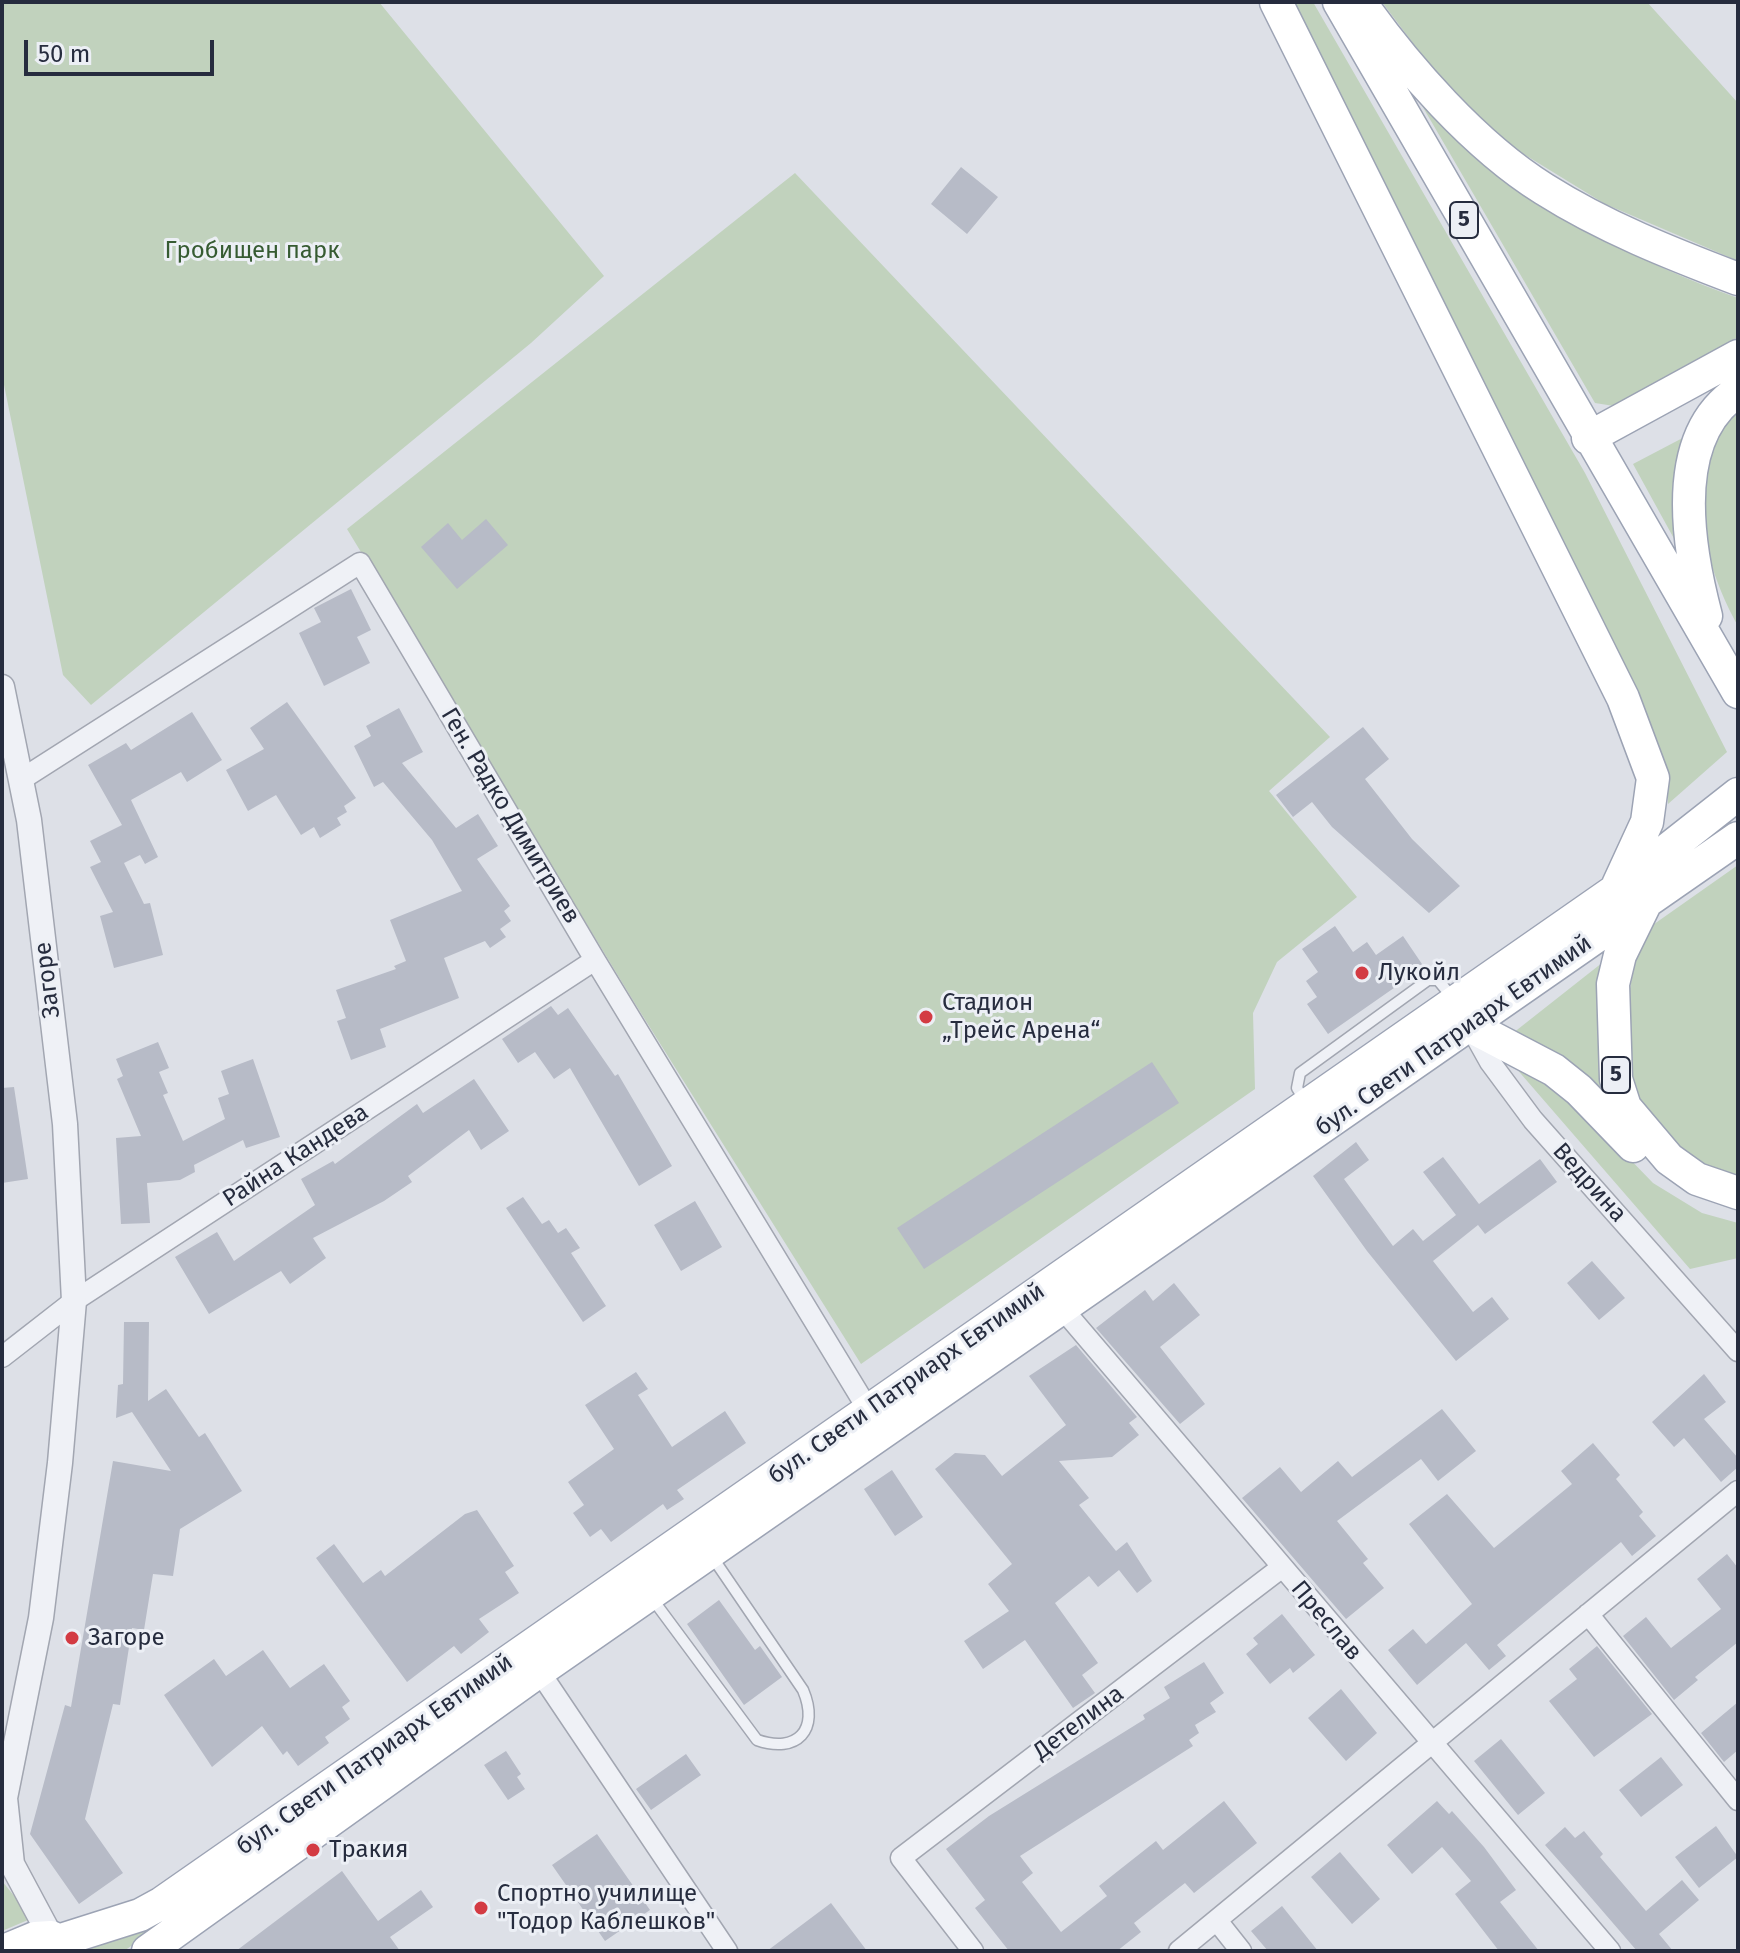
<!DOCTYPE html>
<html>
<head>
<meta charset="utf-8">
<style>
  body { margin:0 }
  #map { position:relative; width:1740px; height:1953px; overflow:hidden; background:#dde0e7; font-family:"Fira Sans",sans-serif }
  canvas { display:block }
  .frame { position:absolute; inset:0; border:4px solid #262c3e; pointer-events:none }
  .scale { position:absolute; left:24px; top:40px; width:190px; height:36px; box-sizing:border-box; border:4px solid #262c3e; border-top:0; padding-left:10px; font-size:24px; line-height:28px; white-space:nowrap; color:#262c3e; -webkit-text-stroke:6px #eceff5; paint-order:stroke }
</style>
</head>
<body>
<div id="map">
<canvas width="1740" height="1953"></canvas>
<div class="frame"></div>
<div class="scale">50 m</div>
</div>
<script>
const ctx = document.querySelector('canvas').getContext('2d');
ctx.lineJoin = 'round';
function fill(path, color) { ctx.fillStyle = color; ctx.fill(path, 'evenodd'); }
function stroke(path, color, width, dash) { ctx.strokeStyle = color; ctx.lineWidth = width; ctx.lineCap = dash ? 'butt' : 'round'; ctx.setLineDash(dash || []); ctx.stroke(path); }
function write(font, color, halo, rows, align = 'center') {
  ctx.font = font + ' "Fira Sans",sans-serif'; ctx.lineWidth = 6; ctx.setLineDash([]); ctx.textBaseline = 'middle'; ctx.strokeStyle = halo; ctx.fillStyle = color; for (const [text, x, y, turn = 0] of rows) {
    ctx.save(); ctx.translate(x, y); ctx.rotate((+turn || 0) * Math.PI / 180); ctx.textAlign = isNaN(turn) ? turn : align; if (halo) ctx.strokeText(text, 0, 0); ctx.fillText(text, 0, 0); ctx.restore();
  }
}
fill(new Path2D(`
  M 2,2 L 379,2 L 604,276 L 531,343 L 91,705 L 63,675 L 2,375 Z
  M 1291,2 L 1313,2 L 1585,473 L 1727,752 L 1668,804 L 1667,777 Z
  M 1382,2 L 1647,2 L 1738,103 L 1738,261 L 1605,204 L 1504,142 L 1427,62 Z
  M 1417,97 C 1435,116 1452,139 1473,155 C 1552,217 1643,264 1738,298 L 1738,337 L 1614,406 L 1595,403 Z
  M 795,173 L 1330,737 L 1269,791 L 1357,897 L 1277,962 L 1253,1013 L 1255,1089 L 861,1364 L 634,1002 L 347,529 Z
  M 1738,408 L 1738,626 C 1708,572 1685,495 1716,437 C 1722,427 1731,417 1738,408 Z
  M 1694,432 L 1683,555 L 1633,464 Z
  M 1738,865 L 1738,1179 L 1702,1168 L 1640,1111 L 1626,1073 L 1627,1005 L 1640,934 Z
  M 1607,959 L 1608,1102 L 1508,1037 Z
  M 1515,1067 L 1563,1090 L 1653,1183 L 1702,1213 L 1738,1223 L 1738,1258 L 1690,1269 Z
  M 2,1881 L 28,1913 L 28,1920 L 2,1931 Z
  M 164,1920 L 164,1923 L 124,1951 L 85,1951 L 86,1947 Z`), '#c1d2bd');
fill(new Path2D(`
  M 961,167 L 998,197 L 967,234 L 931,204 Z
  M 486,519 L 508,545 L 457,589 L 421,547 L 448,523 L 462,540 Z
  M 351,589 L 371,630 L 357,637 L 370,663 L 324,686 L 299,633 L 321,622 L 314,608 Z
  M 287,702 L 356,798 L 344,806 L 347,812 L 337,818 L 341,825 L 320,838 L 314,827 L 301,835 L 276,795 L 248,811 L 226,770 L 264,749 L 250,728 Z
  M 399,708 L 423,752 L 402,763 L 456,828 L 478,814 L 498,846 L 477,859 L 510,906 L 504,911 L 511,921 L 500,929 L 506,937 L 490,948 L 485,941 L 444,958 L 459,998 L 380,1029 L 386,1047 L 351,1060 L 337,1021 L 346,1018 L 336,990 L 396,969 L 394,966 L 406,961 L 390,920 L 462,891 L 432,840 L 383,782 L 374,787 L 354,746 L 371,736 L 366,726 Z
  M 192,712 L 222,760 L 187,782 L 181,772 L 131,800 L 158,857 L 145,864 L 140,855 L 124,863 L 144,904 L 150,903 L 163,955 L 114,968 L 100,916 L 113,912 L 90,867 L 101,862 L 90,841 L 122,825 L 88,765 L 126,743 L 131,750 Z
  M 1363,727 L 1389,759 L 1365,779 L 1412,839 L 1460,886 L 1429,913 L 1332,827 L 1312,802 L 1293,817 L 1276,795 Z
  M 1335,926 L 1353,952 L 1367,942 L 1376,955 L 1403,936 L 1424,967 L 1328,1034 L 1307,1004 L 1317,997 L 1306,981 L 1318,972 L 1302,949 Z
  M 551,1006 L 558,1015 L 568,1008 L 615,1076 L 618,1074 L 672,1166 L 639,1186 L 570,1068 L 554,1079 L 535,1052 L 518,1063 L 502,1039 Z
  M 158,1042 L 169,1068 L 159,1072 L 168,1093 L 163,1095 L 183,1141 L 225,1119 L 218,1098 L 229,1094 L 221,1071 L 253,1059 L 280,1137 L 246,1148 L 243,1140 L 194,1165 L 195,1172 L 180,1180 L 147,1183 L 150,1223 L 121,1224 L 116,1138 L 141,1136 L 117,1079 L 123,1076 L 116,1059 Z
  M 1152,1062 L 1179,1103 L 924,1269 L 897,1228 Z
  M 474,1079 L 509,1131 L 481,1150 L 469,1130 L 408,1176 L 412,1182 L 384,1201 L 313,1238 L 326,1258 L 290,1284 L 281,1271 L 209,1314 L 175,1257 L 217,1232 L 234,1261 L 315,1205 L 301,1179 L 333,1161 L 335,1164 L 417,1104 L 423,1113 Z
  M 14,1087 L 28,1179 L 2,1183 L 2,1088 Z
  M 1356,1142 L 1369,1160 L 1344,1179 L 1393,1246 L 1413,1229 L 1423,1241 L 1456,1215 L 1423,1172 L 1443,1157 L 1479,1204 L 1540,1159 L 1557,1182 L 1485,1234 L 1478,1225 L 1433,1261 L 1473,1312 L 1492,1297 L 1509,1319 L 1456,1361 L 1367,1251 L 1313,1176 Z
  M 523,1197 L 542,1224 L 549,1220 L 558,1233 L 566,1228 L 580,1248 L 571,1253 L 606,1306 L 583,1322 L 506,1208 Z
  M 695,1201 L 722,1247 L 681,1271 L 654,1225 Z
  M 1592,1261 L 1625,1298 L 1599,1320 L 1567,1283 Z
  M 1174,1283 L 1200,1315 L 1160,1347 L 1205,1404 L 1180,1424 L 1096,1328 L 1145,1290 L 1153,1301 Z
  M 124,1322 L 149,1322 L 148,1401 L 166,1389 L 199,1437 L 205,1433 L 242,1491 L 180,1529 L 173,1576 L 153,1574 L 144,1630 L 132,1628 L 120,1705 L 113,1704 L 85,1819 L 123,1873 L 79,1904 L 30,1834 L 65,1705 L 71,1707 L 113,1461 L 171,1471 L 132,1412 L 116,1418 L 118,1385 L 123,1384 Z
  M 1076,1345 L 1137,1417 L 1129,1423 L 1139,1435 L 1112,1457 L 1059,1461 L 1089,1498 L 1079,1505 L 1116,1551 L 1127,1542 L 1152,1581 L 1137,1593 L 1119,1570 L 1098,1587 L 1089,1576 L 1055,1603 L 1098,1663 L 1082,1675 L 1095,1693 L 1073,1708 L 1025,1640 L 983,1669 L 964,1641 L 1009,1611 L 988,1584 L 1012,1564 L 935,1469 L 955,1453 L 985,1455 L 1002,1476 L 1066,1425 L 1029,1376 Z
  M 636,1372 L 648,1389 L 638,1395 L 672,1447 L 725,1411 L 746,1443 L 677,1490 L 684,1499 L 667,1510 L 663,1504 L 611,1542 L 601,1529 L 590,1537 L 573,1513 L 584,1505 L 568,1482 L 614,1449 L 585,1405 Z
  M 1704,1374 L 1726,1402 L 1704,1419 L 1738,1458 L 1738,1467 L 1721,1482 L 1684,1438 L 1674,1447 L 1652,1422 Z
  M 1442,1409 L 1476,1451 L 1438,1481 L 1421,1459 L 1337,1521 L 1368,1559 L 1363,1563 L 1384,1588 L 1346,1619 L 1242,1498 L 1280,1467 L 1301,1492 L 1338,1461 L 1352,1477 Z
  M 1593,1443 L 1620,1475 L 1616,1479 L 1643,1512 L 1639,1516 L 1656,1536 L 1632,1556 L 1621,1542 L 1497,1645 L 1506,1656 L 1489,1670 L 1466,1643 L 1417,1685 L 1388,1650 L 1413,1629 L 1426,1644 L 1472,1604 L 1409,1524 L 1447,1494 L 1494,1548 L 1572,1484 L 1561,1471 Z
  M 892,1470 L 923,1517 L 895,1536 L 864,1489 Z
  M 477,1510 L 514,1566 L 505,1572 L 519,1593 L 479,1619 L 489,1632 L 461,1654 L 454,1646 L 407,1682 L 316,1558 L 334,1544 L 363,1583 L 381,1570 L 385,1576 L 465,1514 Z
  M 1727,1554 L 1738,1568 L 1738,1642 L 1695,1677 L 1698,1680 L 1674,1700 L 1623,1636 L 1646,1617 L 1671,1648 L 1721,1609 L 1697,1579 Z
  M 719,1600 L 755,1650 L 760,1646 L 782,1677 L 744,1705 L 687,1624 Z
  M 1282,1614 L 1315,1655 L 1293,1673 L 1290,1668 L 1270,1684 L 1246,1654 L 1258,1644 L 1253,1638 Z
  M 1597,1646 L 1652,1714 L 1594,1757 L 1549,1701 L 1577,1679 L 1569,1669 Z
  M 263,1650 L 290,1688 L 324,1664 L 350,1701 L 342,1707 L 350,1719 L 325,1737 L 329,1743 L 298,1766 L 287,1751 L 283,1755 L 262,1726 L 212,1767 L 164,1695 L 214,1659 L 226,1676 Z
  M 1204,1662 L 1224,1693 L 1210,1703 L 1216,1712 L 1195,1725 L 1199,1733 L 1189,1740 L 1193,1746 L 1020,1856 L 1033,1873 L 1022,1882 L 1061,1932 L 1107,1896 L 1099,1886 L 1156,1841 L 1163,1850 L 1224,1801 L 1257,1843 L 1194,1893 L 1185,1883 L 1134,1923 L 1141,1932 L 1117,1951 L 1009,1951 L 975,1908 L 985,1900 L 946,1849 L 989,1816 L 1145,1719 L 1143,1715 L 1170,1698 L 1164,1687 Z
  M 1341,1689 L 1377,1733 L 1346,1761 L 1308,1718 Z
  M 1738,1702 L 1738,1750 L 1724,1762 L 1701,1733 Z
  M 1501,1739 L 1545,1793 L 1518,1815 L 1474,1761 Z
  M 506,1751 L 521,1774 L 517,1777 L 525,1789 L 508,1800 L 484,1765 Z
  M 686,1754 L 701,1775 L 651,1810 L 636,1789 Z
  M 1661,1757 L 1683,1785 L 1641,1817 L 1619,1790 Z
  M 1437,1801 L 1449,1814 L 1452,1811 L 1484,1847 L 1516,1890 L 1500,1902 L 1539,1951 L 1499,1951 L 1455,1894 L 1471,1881 L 1442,1847 L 1412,1874 L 1387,1845 Z
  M 1716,1826 L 1738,1857 L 1699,1888 L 1675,1857 Z
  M 1565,1827 L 1575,1838 L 1584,1831 L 1603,1854 L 1600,1857 L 1646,1911 L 1682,1880 L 1699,1900 L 1659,1934 L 1673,1951 L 1637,1951 L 1575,1879 L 1545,1845 Z
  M 597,1834 L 650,1910 L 605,1941 L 552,1865 Z
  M 1340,1852 L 1380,1899 L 1352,1924 L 1311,1877 Z
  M 342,1871 L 378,1921 L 421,1890 L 433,1907 L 390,1937 L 400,1951 L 236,1951 Z
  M 831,1903 L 867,1951 L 767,1951 Z
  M 1282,1906 L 1318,1951 L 1268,1951 L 1251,1931 Z`), '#b7bbc7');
const service = new Path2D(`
  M 1306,1103 L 1297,1088 L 1300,1073 L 1428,980 L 1438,980 L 1452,997
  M 651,1597 L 757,1740 C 797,1754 820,1730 803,1690 L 711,1555`);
const minor = new Path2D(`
  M 22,779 L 360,563 L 595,960 L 869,1411
  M 1471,1028 L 1490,1062 L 1533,1120 L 1738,1351
  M 1055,1300 L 1610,1951
  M 2,1357 L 74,1301 L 595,960
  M 1588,1614 L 1738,1800
  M 539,1671 L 727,1951
  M 1218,1922 L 1241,1951
  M 973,1951 L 901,1858 L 1281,1568
  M 1179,1951 L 1738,1491`);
const tertiary = new Path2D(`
  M 2,687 L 29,820 L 65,1124 L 74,1301 L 60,1463 L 41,1618 L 2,1813
  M 5,1798 L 12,1864 L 51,1937`);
const primary = new Path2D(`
  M 1276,2 L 1623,698 L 1653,778 L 1647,822 L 1618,885
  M 1339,2 L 1738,692
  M 1360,2 C 1406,67 1475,146 1544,189 C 1604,227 1672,254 1738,279
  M 1588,438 L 1738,356
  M 1706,616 C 1688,548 1668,437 1738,391
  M 1645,904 L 1620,955 L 1613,984 L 1616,1079 L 1625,1107 L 1669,1159 L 1697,1179 L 1738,1193
  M 1470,1026 L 1554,1070 L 1579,1090 L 1633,1146
  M 58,1941 L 140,1915 L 162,1903 L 1616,890 L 1738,794
  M 4,1951 L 35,1938 L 51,1937 L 58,1941 L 63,1951
  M 148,1951 L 539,1671 L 1738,838`);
stroke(service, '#a2a6b1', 13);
stroke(minor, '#a2a6b1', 23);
stroke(tertiary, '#a2a6b1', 27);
stroke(primary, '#9ca3b4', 35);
stroke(service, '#eff1f6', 10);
stroke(minor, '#eff1f6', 20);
stroke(tertiary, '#eff1f6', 24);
stroke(primary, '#fff', 32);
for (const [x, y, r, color] of [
  [1362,973,8,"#d33b43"],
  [926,1017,8,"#d33b43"],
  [72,1638,8,"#d33b43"],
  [313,1850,8,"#d33b43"],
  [481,1908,8,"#d33b43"]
]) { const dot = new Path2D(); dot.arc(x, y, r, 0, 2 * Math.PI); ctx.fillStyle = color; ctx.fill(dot); stroke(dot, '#eceff5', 3); }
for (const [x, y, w] of [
  [1464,220,28],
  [1616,1075,28]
]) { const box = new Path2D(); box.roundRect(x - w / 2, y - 18, w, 36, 6); ctx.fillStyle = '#eceff5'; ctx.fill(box); stroke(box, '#262c3e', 2); }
write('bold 22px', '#262c3e', null, [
  ["5",1464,220],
  ["5",1616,1075]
]);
write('24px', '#365b32', '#eceff5', [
  ["Гробищен парк",252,251]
]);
write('24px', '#262c3e', '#eceff5', [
  ["Ген. Радко Димитриев",510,816,59],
  ["Загоре",48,980,-97],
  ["бул. Свети Патриарх Евтимий",1454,1036,-35],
  ["Райна Кандева",296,1156,-33],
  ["Ведрина",1589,1183,48],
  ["бул. Свети Патриарх Евтимий",907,1384,-35],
  ["Преслав",1326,1621,50],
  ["Детелина",1079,1723,-37],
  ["бул. Свети Патриарх Евтимий",375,1755,-35]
]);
write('24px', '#262c3e', '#eceff5', [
  ["Лукойл",1378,973],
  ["Стадион",942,1003],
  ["„Трейс Арена“",942,1031],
  ["Загоре",88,1638],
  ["Тракия",329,1850],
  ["Спортно училище",497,1894],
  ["\"Тодор Каблешков\"",497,1922]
], 'left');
</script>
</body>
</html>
